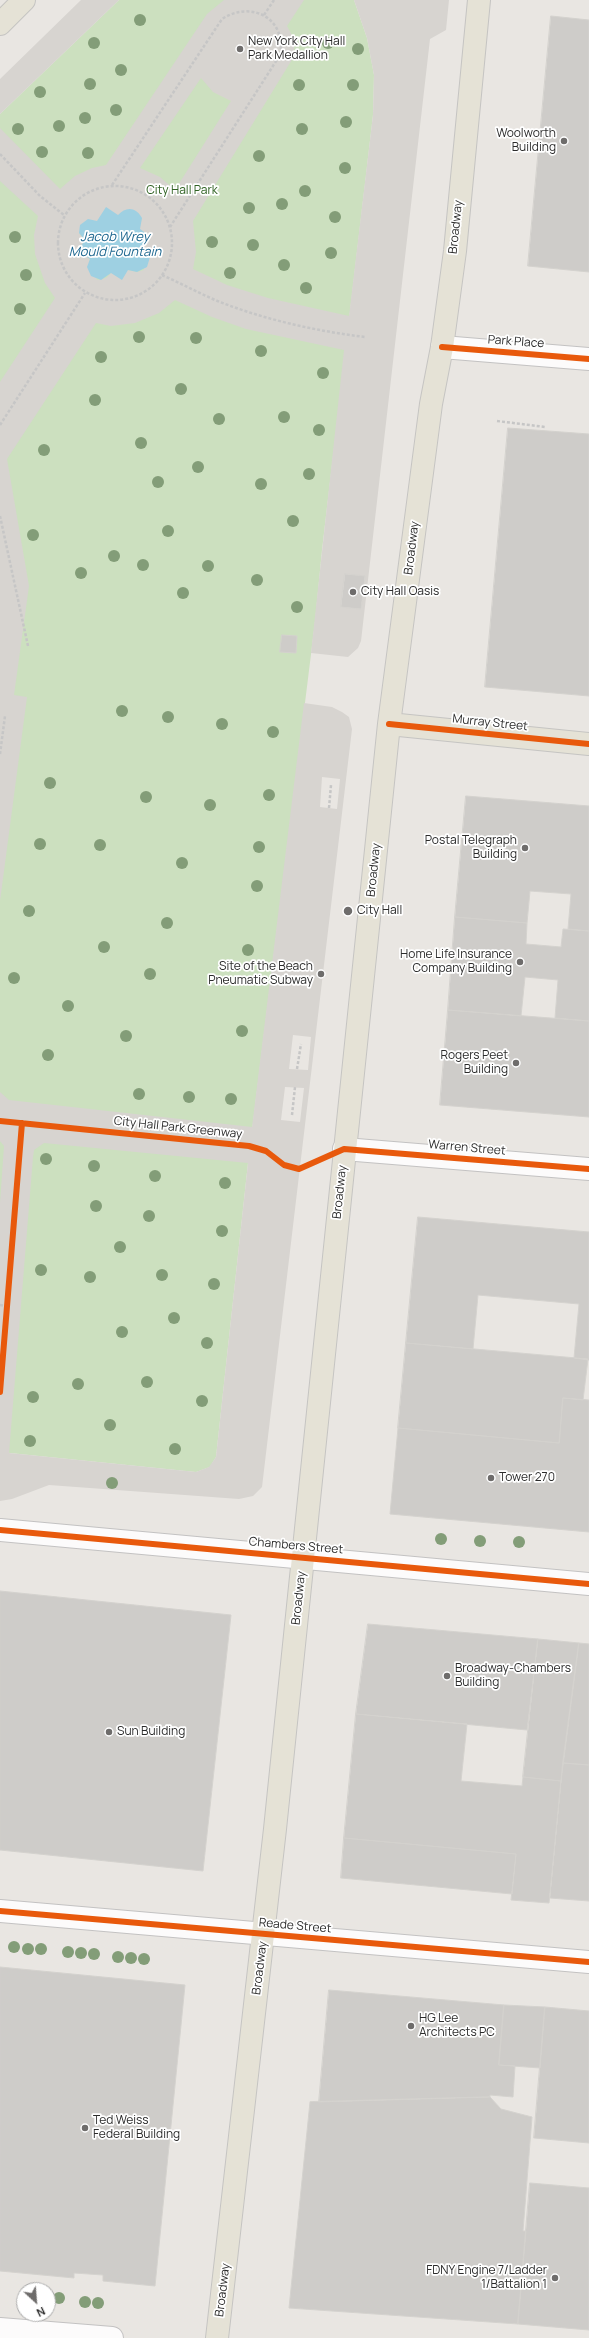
<!DOCTYPE html>
<html>
<head>
<meta charset="utf-8">
<style>
  body { margin:0 }
  #map { position:relative; width:589px; height:2338px; overflow:hidden; background:#e9e6e2; font-family:Manrope,sans-serif }
  canvas { display:block }
  .north { position:absolute; left:16px; top:2282px; width:40px; height:40px; box-sizing:border-box; background:#fff; border:1px solid #aaa; border-radius:50%; rotate:154deg; font-size:11px; font-weight:700; line-height:16px; text-align:center; color:#2b2b2b }
  .north::after { content:''; display:block; margin:auto; width:14px; height:18px; background:#6e6c6b; clip-path:polygon(50% 0,100% 100%,50% 72%,0 100%) }
</style>
</head>
<body>
<div id="map">
<canvas width="589" height="2338"></canvas>
<div class="north">N</div>
</div>
<script>
const ctx = document.querySelector('canvas').getContext('2d');
ctx.lineJoin = 'round';
function fill(path, color) { ctx.fillStyle = color; ctx.fill(path, 'evenodd'); }
function stroke(path, color, width, dash) { ctx.strokeStyle = color; ctx.lineWidth = width; ctx.lineCap = dash ? 'butt' : 'round'; ctx.setLineDash(dash || []); ctx.stroke(path); }
function write(font, color, halo, rows, align = 'center') {
  ctx.font = font + ' Manrope,sans-serif'; ctx.lineWidth = 3.5; ctx.setLineDash([]); ctx.textBaseline = 'middle'; ctx.strokeStyle = halo; ctx.fillStyle = color; for (const [text, x, y, turn = 0] of rows) {
    ctx.save(); ctx.translate(x, y); ctx.rotate((+turn || 0) * Math.PI / 180); ctx.textAlign = isNaN(turn) ? turn : align; if (halo) ctx.strokeText(text, 0, 0); ctx.fillText(text, 0, 0); ctx.restore();
  }
}
fill(new Path2D(`
  M 119,0 L 354,0 L 367,38 L 374,75 L 373,115 L 322,550 L 315,622 L 248,1163 L 216,1457 L 210,1467 L 196,1472 L 0,1452 L 0,114 Z`), '#cce0bf');
fill(new Path2D(`
  M 81,0 L 119,0 L 0,114 L 0,79 Z
  M 224,0 L 304,0 L 287,26 L 295,41 L 293,58 L 193,221 L 196,252 L 193,269 L 227,285 L 268,298 L 349,316 L 373,115 L 374,75 L 367,38 L 354,0 L 449,0 L 446,30 L 430,39 L 361,641 L 358,648 L 348,657 L 311,653 L 344,350 L 246,329 L 212,317 L 175,300 L 159,313 L 135,323 L 111,326 L 96,323 L 7,459 L 29,586 L 14,695 L 27,697 L 0,901 L 0,382 L 55,298 L 45,283 L 35,254 L 34,235 L 38,216 L 0,181 L 0,128 L 60,189 L 75,176 L 92,168 L 106,165 L 207,14 ZM 201,78 L 213,92 L 231,101 L 175,190 L 160,177 L 140,168 ZM 118,215 L 142,218 L 139,229 L 143,248 L 144,270 L 137,272 L 128,270 L 111,273 L 106,278 L 97,280 L 89,262 L 90,259 L 78,251 L 85,240 L 79,233 L 97,222 ZM 345,574 L 365,577 L 361,609 L 341,607 Z
  M 304,703 L 332,707 L 342,712 L 349,717 L 352,729 L 262,1487 L 253,1496 L 239,1499 L 49,1485 L 12,1499 L 0,1501 L 0,1203 L 4,1146 L 0,1141 L 0,1092 L 9,1100 L 252,1127 ZM 322,777 L 340,779 L 337,809 L 320,807 ZM 293,1035 L 311,1037 L 308,1070 L 289,1069 ZM 285,1087 L 304,1088 L 300,1122 L 281,1120 ZM 44,1143 L 248,1163 L 216,1457 L 209,1467 L 196,1472 L 9,1453 L 33,1157 L 34,1150 Z`), '#d7d4d0');
fill(new Path2D(`
  M 106,207 L 118,215 C 126,206 136,207 142,218 L 140,229 L 150,236 L 143,248 L 150,257 L 147,267 L 137,272 L 128,270 L 122,280 L 111,273 L 101,280 L 91,276 L 87,267 L 90,259 L 78,251 L 85,240 L 79,233 L 80,225 L 88,219 L 97,221 Z`), '#9ed0e2');
const building = new Path2D(`
  M 551,16 L 589,20 L 589,272 L 528,266 Z
  M 508,428 L 589,434 L 589,696 L 485,687 Z
  M 345,574 L 365,576 L 361,609 L 341,607 Z
  M 282,635 L 297,636 L 296,653 L 280,652 Z
  M 466,796 L 589,806 L 589,931 L 568,929 L 571,894 L 530,891 L 527,923 L 455,917 Z
  M 455,917 L 527,923 L 526,944 L 561,947 L 563,929 L 589,931 L 589,1021 L 555,1018 L 558,980 L 525,977 L 521,1016 L 448,1010 Z
  M 448,1010 L 589,1021 L 589,1117 L 440,1105 Z
  M 418,1217 L 589,1232 L 589,1360 L 574,1358 L 579,1304 L 478,1295 L 473,1349 L 406,1343 Z
  M 406,1343 L 588,1359 L 583,1400 L 563,1398 L 559,1443 L 398,1428 Z
  M 563,1398 L 589,1400 L 589,1532 L 390,1514 L 398,1428 L 559,1443 Z
  M 0,1591 L 231,1615 L 203,1871 L 0,1850 Z
  M 368,1624 L 538,1639 L 527,1730 L 356,1714 Z
  M 538,1639 L 579,1643 L 561,1781 L 523,1777 Z
  M 579,1643 L 589,1644 L 589,1765 L 563,1763 Z
  M 356,1714 L 467,1724 L 461,1781 L 522,1786 L 523,1777 L 561,1781 L 549,1903 L 511,1900 L 516,1854 L 344,1838 Z
  M 563,1763 L 589,1765 L 589,1901 L 550,1898 Z
  M 344,1838 L 516,1854 L 512,1894 L 341,1878 Z
  M 0,1967 L 185,1985 L 155,2286 L 103,2281 L 103,2275 L 74,2273 L 74,2278 L 0,2271 Z
  M 329,1990 L 504,2005 L 499,2065 L 515,2066 L 513,2097 L 490,2095 L 490,2097 L 319,2102 Z
  M 504,2005 L 545,2007 L 540,2068 L 499,2065 Z
  M 545,2007 L 589,2011 L 589,2143 L 534,2138 Z
  M 490,2097 L 501,2109 L 532,2117 L 523,2231 L 526,2231 L 518,2324 L 289,2308 L 310,2102 Z
  M 530,2183 L 589,2188 L 589,2330 L 518,2324 Z`);
fill(building, '#ceccc9');
stroke(building, '#d4d2ce', 1);
const minor = new Path2D(`
  M 442,347 L 589,359
  M 344,1149 L 589,1169
  M 0,1530 L 589,1584
  M 0,1911 L 589,1962
  M 0,2329 L 112,2338`);
const major = new Path2D(`
  M 0,24 L 24,0
  M 389,724 L 589,744
  M 217,2338 L 275,1829 L 389,724 L 431,404 L 442,347 L 455,251 L 479,0`);
stroke(minor, '#c3c2c2', 24);
stroke(major, '#c5c4c2', 24);
stroke(new Path2D(`
  M 264,15 L 274,0
  M 0,154 L 40,196 L 64,215
  M 112,185 L 222,19 C 251,0 287,18 280,55 L 170,227
  M58 243a57 57 0 1 1 114 0a57 57 0 1 1-114 0Z
  M 162,275 C 180,283 197,292 215,300 C 262,319 315,331 365,337
  M 497,421 L 545,427
  M 0,425 L 85,293
  M 0,516 L 28,646
  M 0,754 L 5,716
  M 329,808 L 331,785
  M 297,1069 L 301,1044
  M 292,1115 L 295,1087
  M 0,1305 L 7,1306
  M 0,1392 L 22,1123`), '#c6c6c6', 2.5, [3, 2]);
stroke(minor, '#fcfbfb', 22);
stroke(major, '#e5e2d6', 22);
stroke(new Path2D(`
  M 442,347 L 589,359
  M 389,724 L 589,744
  M 0,1121 L 249,1146 L 266,1151 L 284,1165 L 299,1169 L 344,1149 L 589,1169
  M 0,1392 L 22,1123
  M 0,1530 L 589,1584
  M 0,1911 L 589,1962`), '#e8590c', 6);
ctx.fillStyle = '#839d78';
for (const [x, y] of [
  [140,20],
  [94,43],
  [328,43],
  [358,49],
  [121,70],
  [90,84],
  [299,85],
  [353,85],
  [40,92],
  [116,110],
  [85,118],
  [346,122],
  [59,126],
  [18,129],
  [302,129],
  [42,152],
  [88,153],
  [259,156],
  [345,168],
  [305,191],
  [282,204],
  [249,208],
  [335,217],
  [15,237],
  [212,242],
  [253,245],
  [331,253],
  [284,265],
  [230,273],
  [26,275],
  [306,288],
  [20,309],
  [139,337],
  [196,338],
  [261,351],
  [101,357],
  [323,373],
  [181,389],
  [95,400],
  [284,417],
  [219,419],
  [319,430],
  [141,443],
  [44,450],
  [198,467],
  [309,474],
  [158,482],
  [261,484],
  [293,521],
  [168,531],
  [33,535],
  [114,556],
  [143,565],
  [208,566],
  [81,573],
  [257,580],
  [183,593],
  [297,607],
  [122,711],
  [168,717],
  [222,724],
  [273,732],
  [50,783],
  [269,795],
  [146,797],
  [210,805],
  [40,844],
  [100,845],
  [259,847],
  [182,863],
  [257,886],
  [29,911],
  [167,923],
  [104,947],
  [248,950],
  [150,974],
  [14,978],
  [68,1006],
  [242,1031],
  [126,1036],
  [48,1055],
  [139,1094],
  [189,1097],
  [231,1099],
  [46,1159],
  [94,1166],
  [155,1176],
  [225,1183],
  [96,1206],
  [149,1216],
  [222,1231],
  [120,1247],
  [41,1270],
  [162,1275],
  [90,1277],
  [214,1284],
  [174,1318],
  [122,1332],
  [207,1343],
  [147,1382],
  [78,1384],
  [33,1397],
  [202,1401],
  [110,1425],
  [30,1441],
  [175,1449],
  [112,1483],
  [441,1539],
  [480,1541],
  [519,1542],
  [14,1947],
  [28,1949],
  [41,1949],
  [68,1952],
  [81,1953],
  [94,1954],
  [118,1957],
  [131,1958],
  [144,1959],
  [59,2298],
  [85,2302],
  [98,2303]
]) { ctx.beginPath(); ctx.arc(x, y, 6, 0, 2 * Math.PI); ctx.fill(); }
for (const [x, y, r, color] of [
  [240,49,4,"#6e6c6b"],
  [564,141,4,"#6e6c6b"],
  [353,592,4,"#6e6c6b"],
  [525,848,4,"#6e6c6b"],
  [348,911,5,"#6e6c6b"],
  [520,962,4,"#6e6c6b"],
  [321,974,4,"#6e6c6b"],
  [516,1063,4,"#6e6c6b"],
  [491,1478,4,"#6e6c6b"],
  [447,1676,4,"#6e6c6b"],
  [109,1732,4,"#6e6c6b"],
  [411,2026,4,"#6e6c6b"],
  [85,2128,4,"#6e6c6b"],
  [555,2278,4,"#6e6c6b"]
]) { const dot = new Path2D(); dot.arc(x, y, r, 0, 2 * Math.PI); ctx.fillStyle = color; ctx.fill(dot); stroke(dot, '#fff', 1.5); }
write('12px', '#2b2b2b', '#fff', [
  ["New York City Hall",248,42],
  ["Park Medallion",248,56],
  ["Woolworth",556,134,"right"],
  ["Building",556,148,"right"],
  ["City Hall Oasis",361,592],
  ["Postal Telegraph",517,841,"right"],
  ["Building",517,855,"right"],
  ["City Hall",357,911],
  ["Home Life Insurance",512,955,"right"],
  ["Company Building",512,969,"right"],
  ["Site of the Beach",313,967,"right"],
  ["Pneumatic Subway",313,981,"right"],
  ["Rogers Peet",508,1056,"right"],
  ["Building",508,1070,"right"],
  ["Tower 270",499,1478],
  ["Broadway-Chambers",455,1669],
  ["Building",455,1683],
  ["Sun Building",117,1732],
  ["HG Lee",419,2019],
  ["Architects PC",419,2033],
  ["Ted Weiss",93,2121],
  ["Federal Building",93,2135],
  ["FDNY Engine 7/Ladder",547,2271,"right"],
  ["1/Battalion 1",547,2285,"right"]
], 'left');
write('12px', '#2f6122', '#fff', [
  ["City Hall Park",182,191]
]);
write('12px', '#2b2b2b', '#fff', [
  ["Broadway",456,227,-84],
  ["Park Place",516,342,4],
  ["Broadway",412,548,-83],
  ["Murray Street",490,723,6],
  ["Broadway",374,870,-84],
  ["City Hall Park Greenway",178,1128,6],
  ["Warren Street",467,1148,5],
  ["Broadway",340,1192,-84],
  ["Chambers Street",296,1546,5],
  ["Broadway",299,1598,-84],
  ["Reade Street",295,1926,5],
  ["Broadway",260,1968,-83],
  ["Broadway",223,2290,-83]
]);
write('italic 13px', '#1c668f', '#fff', [
  ["Jacob Wrey",115,237],
  ["Mould Fountain",115,252]
]);
</script>
</body>
</html>
